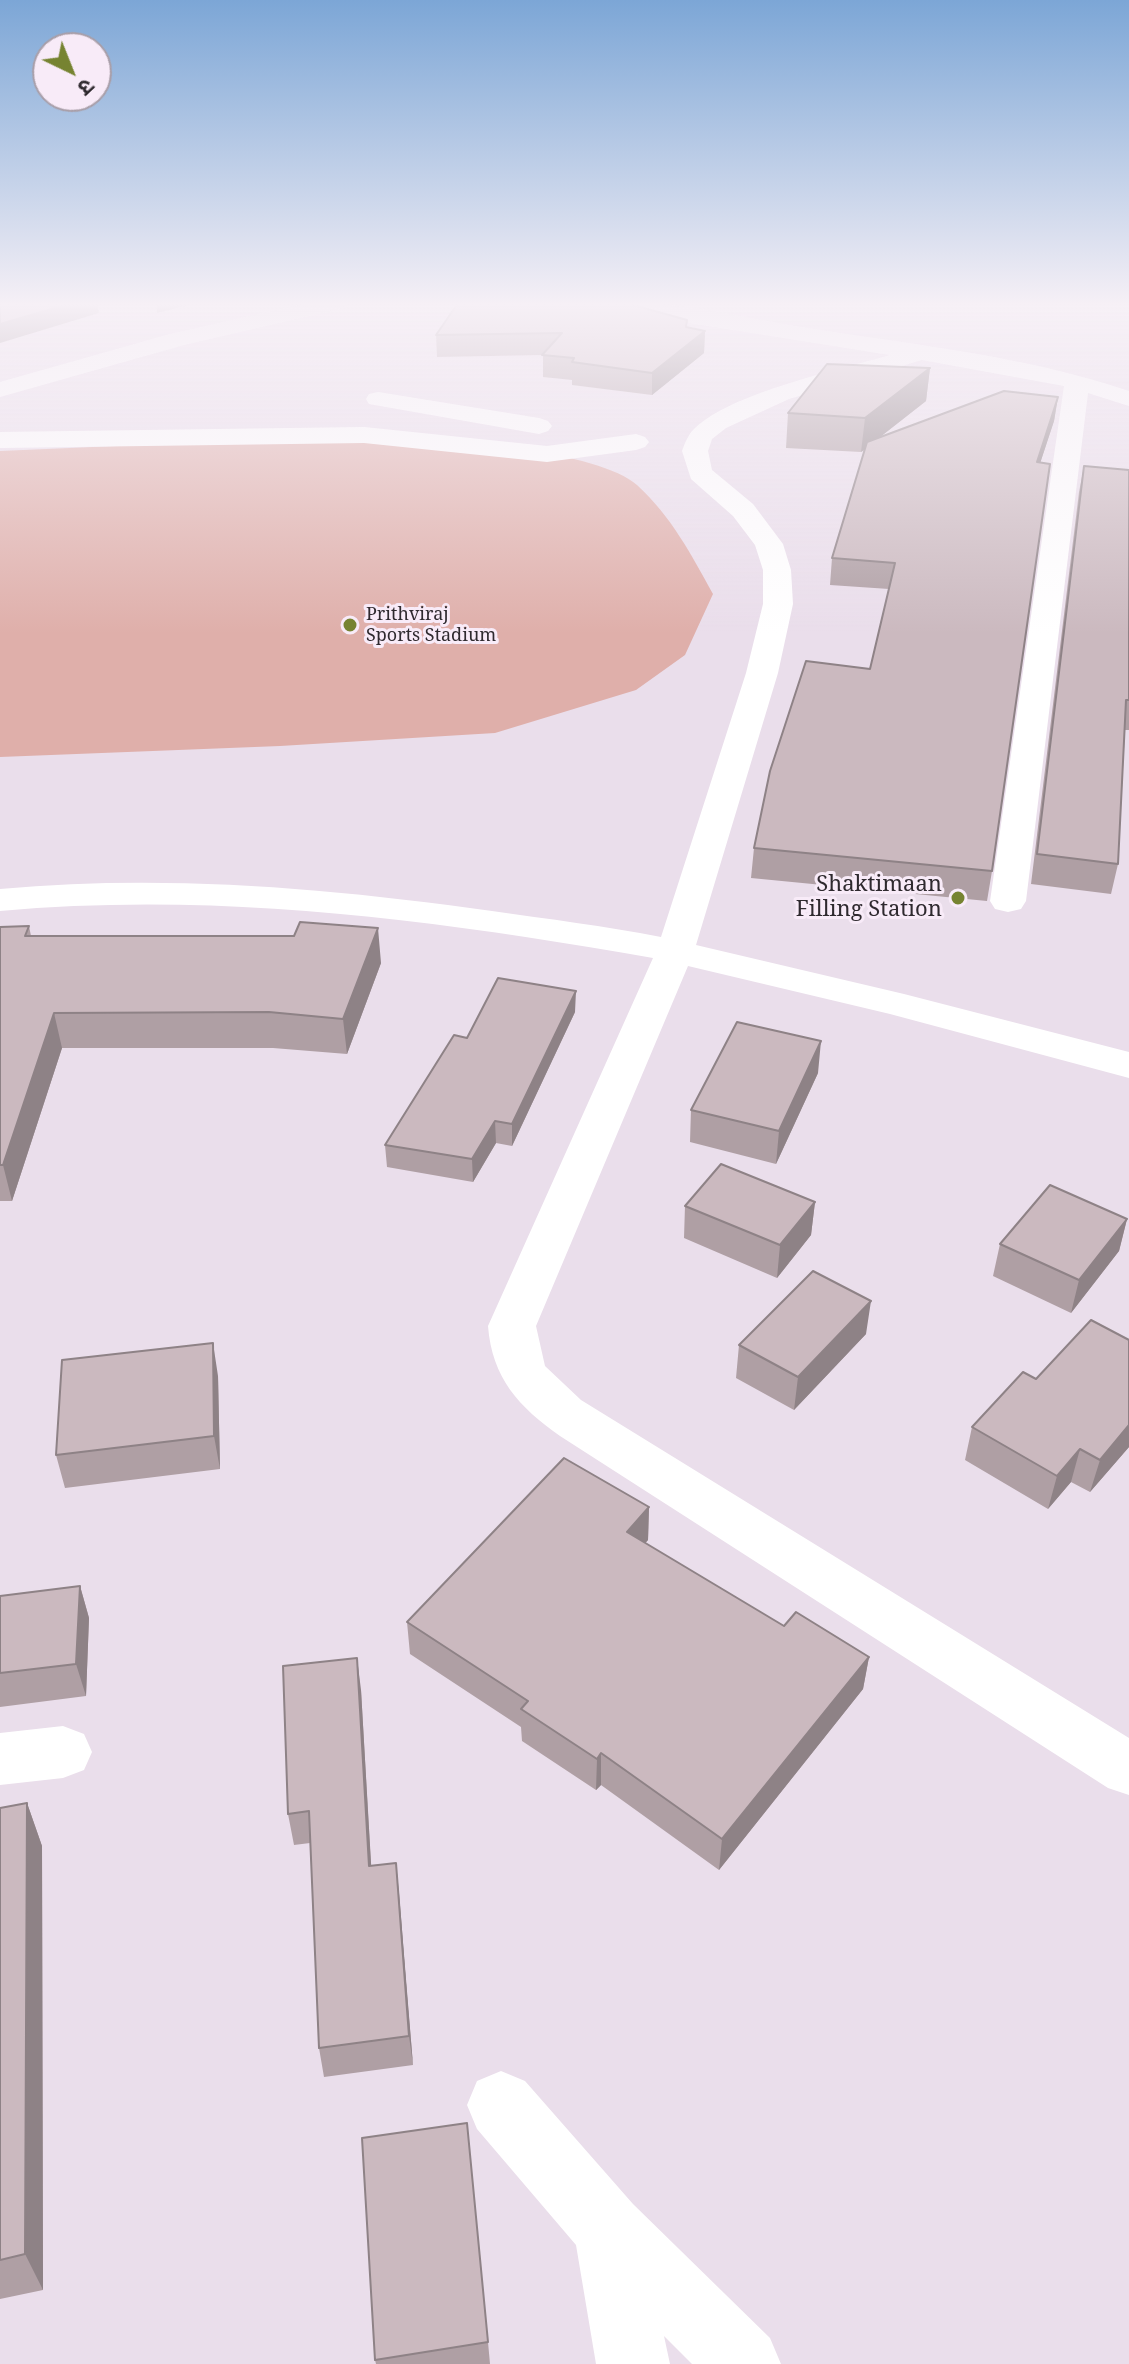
<!DOCTYPE html>
<html>
<head>
<meta charset="utf-8">
<style>
  body { margin:0 }
  #map { position:relative; width:1129px; height:2364px; overflow:hidden; background:#eadeeb; font-family:"Noto Serif","Noto Sans Devanagari",serif }
  canvas { display:block }
  .north { position:absolute; left:32px; top:32px; width:80px; height:80px; box-sizing:border-box; background:#f8ebf8; border:2px solid #a89ea8; border-radius:50%; rotate:137deg; font-size:22px; font-weight:700; line-height:32px; text-align:center; color:#2f2a2f }
  .north::after { content:''; display:block; margin:auto; width:28px; height:36px; background:#768331; clip-path:polygon(50% 0,100% 100%,50% 72%,0 100%) }
</style>
</head>
<body>
<div id="map">
<canvas width="1129" height="2364"></canvas>
<div class="north">उ</div>
</div>
<script>
const ctx = document.querySelector('canvas').getContext('2d');
ctx.lineJoin = 'round';
function fill(path, color) { ctx.fillStyle = color; ctx.fill(path, 'evenodd'); }
function stroke(path, color, width, dash) { ctx.strokeStyle = color; ctx.lineWidth = width; ctx.lineCap = dash ? 'butt' : 'round'; ctx.setLineDash(dash || []); ctx.stroke(path); }
function write(font, color, halo, rows, align = 'center') {
  ctx.font = font + ' "Noto Serif",serif'; ctx.lineWidth = 6; ctx.setLineDash([]); ctx.textBaseline = 'middle'; ctx.strokeStyle = halo; ctx.fillStyle = color; for (const [text, x, y, turn = 0] of rows) {
    ctx.save(); ctx.translate(x, y); ctx.rotate((+turn || 0) * Math.PI / 180); ctx.textAlign = isNaN(turn) ? turn : align; if (halo) ctx.strokeText(text, 0, 0); ctx.fillText(text, 0, 0); ctx.restore();
  }
}
fill(new Path2D(`
  M 393,434 C 448,441 598,450 637,485 C 671,516 691,554 713,594 L 685,655 L 636,690 L 495,733 L 280,746 L 0,757 L 0,451 Z`), '#dfafaa');
fill(new Path2D(`
  M 308,303 L 346,303 L 343,308 L 184,345 L 0,397 L 0,382 L 170,334 Z
  M 597,303 C 666,298 739,317 808,328 C 915,345 1026,356 1129,391 L 1129,406 L 1088,393 L 1026,901 L 1021,909 L 1008,912 L 995,909 L 990,901 L 1064,386 L 922,360 L 789,399 L 726,428 L 712,439 L 708,451 L 712,470 L 753,504 L 783,544 L 791,570 L 793,604 L 778,673 L 696,945 L 904,994 L 1129,1052 L 1129,1078 L 890,1014 L 688,966 L 536,1326 L 545,1366 L 581,1400 L 1129,1738 L 1129,1795 L 1108,1788 L 560,1436 C 519,1407 492,1378 488,1326 L 653,958 C 437,920 219,891 0,911 L 0,889 C 166,874 327,888 492,911 C 548,919 605,926 661,937 L 746,673 L 763,604 L 763,570 L 755,545 L 733,516 L 691,479 L 682,451 C 685,443 688,435 694,429 C 731,393 838,370 890,355 L 608,310 Z
  M 378,392 L 539,418 L 548,421 L 552,426 L 548,431 L 539,434 L 369,404 L 366,399 L 369,394 Z
  M 364,427 L 547,446 L 636,434 L 645,437 L 649,442 L 645,447 L 636,450 L 547,462 L 364,443 L 0,448 L 0,432 Z
  M 63,1726 L 84,1734 L 92,1752 L 84,1770 L 63,1778 L 0,1785 L 0,1733 Z
  M 501,2071 L 525,2081 L 633,2204 L 770,2338 L 781,2364 L 692,2364 L 664,2336 L 670,2364 L 596,2364 L 576,2245 L 477,2129 L 467,2105 L 477,2081 Z`), '#fff');
fill(new Path2D(`
  M 687,320 L 687,327 L 705,331 L 704,353 L 652,395 L 572,385 L 572,380 L 543,377 L 543,355 L 437,357 L 436,335 Z
  M 930,368 L 926,401 L 880,437 L 1058,397 L 1054,421 L 1040,463 L 992,871 L 987,901 L 751,878 L 754,848 L 870,669 L 889,589 L 830,585 L 832,558 L 865,450 L 861,452 L 786,448 L 788,413 Z
  M 1084,466 L 1129,470 L 1129,730 L 1125,730 L 1118,864 L 1111,894 L 1031,884 L 1079,492 Z
  M 29,926 L 31,936 L 381,963 L 347,1054 L 273,1048 L 62,1048 L 12,1201 L 0,1201 L 0,927 Z
  M 575,1012 L 512,1146 L 496,1143 L 473,1182 L 387,1167 L 385,1145 L 467,1038 Z
  M 818,1073 L 776,1164 L 690,1142 L 691,1110 Z
  M 815,1202 L 811,1235 L 777,1278 L 684,1238 L 685,1206 Z
  M 1127,1219 L 1119,1251 L 1071,1313 L 993,1276 L 1000,1244 Z
  M 866,1334 L 794,1410 L 736,1378 L 739,1345 Z
  M 218,1376 L 220,1469 L 65,1488 L 56,1455 Z
  M 972,1427 L 1129,1447 L 1090,1492 L 1071,1482 L 1048,1509 L 965,1460 Z
  M 649,1507 L 648,1540 L 645,1543 L 784,1626 L 869,1657 L 863,1689 L 719,1870 L 601,1785 L 596,1790 L 522,1741 L 521,1727 L 410,1654 L 407,1622 Z
  M 80,1586 L 89,1618 L 86,1696 L 0,1707 L 0,1596 Z
  M 361,1690 L 371,1866 L 396,1863 L 413,2065 L 324,2077 L 319,2048 L 310,1843 L 294,1845 L 288,1814 Z
  M 27,1803 L 42,1846 L 43,2290 L 0,2299 L 0,1808 Z
  M 488,2342 L 490,2364 L 376,2364 L 375,2360 Z`), '#af9fa4');
fill(new Path2D(`
  M 72,303 L 97,303 L 99,313 L 0,343 L 0,324 Z
  M 156,303 L 197,303 L 157,313 Z
  M 705,331 L 704,353 L 652,395 L 652,373 Z
  M 930,368 L 926,401 L 861,452 L 865,418 Z
  M 1058,397 L 1054,421 L 1032,488 L 1037,462 Z
  M 378,928 L 381,963 L 347,1054 L 343,1019 Z
  M 576,991 L 575,1012 L 512,1146 L 512,1124 Z
  M 54,1013 L 62,1048 L 12,1201 L 3,1165 Z
  M 821,1041 L 818,1073 L 776,1164 L 779,1131 Z
  M 495,1121 L 496,1143 L 473,1182 L 472,1159 Z
  M 815,1202 L 811,1235 L 777,1278 L 780,1245 Z
  M 1127,1219 L 1119,1251 L 1071,1313 L 1079,1280 Z
  M 871,1301 L 866,1334 L 794,1410 L 798,1377 Z
  M 213,1343 L 218,1376 L 220,1469 L 214,1436 Z
  M 1129,1425 L 1129,1447 L 1090,1492 L 1100,1460 Z
  M 1080,1449 L 1071,1482 L 1048,1509 L 1057,1476 Z
  M 649,1507 L 648,1540 L 626,1565 L 627,1532 Z
  M 80,1586 L 89,1618 L 86,1696 L 76,1664 Z
  M 869,1657 L 863,1689 L 719,1870 L 722,1839 Z
  M 357,1658 L 361,1690 L 373,1897 L 369,1866 Z
  M 601,1753 L 601,1785 L 596,1790 L 597,1759 Z
  M 27,1803 L 42,1846 L 43,2290 L 25,2254 Z
  M 396,1863 L 399,1893 L 413,2065 L 409,2036 Z`), '#8e8286');
const building = new Path2D(`
  M 0,303 L 72,303 L 0,324 Z
  M 458,303 L 626,303 L 687,320 L 686,327 L 705,331 L 652,373 L 572,362 L 574,358 L 542,355 L 562,333 L 436,335 Z
  M 827,364 L 930,368 L 865,418 L 788,413 Z
  M 1004,391 L 1058,397 L 1037,462 L 1050,464 L 992,871 L 754,848 L 770,771 L 806,661 L 870,669 L 895,563 L 832,558 L 867,442 Z
  M 1084,466 L 1129,470 L 1129,700 L 1126,700 L 1118,864 L 1037,854 Z
  M 300,922 L 378,928 L 343,1019 L 269,1012 L 54,1013 L 3,1165 L 0,1165 L 0,927 L 29,926 L 25,936 L 294,936 Z
  M 498,978 L 576,991 L 512,1124 L 495,1121 L 472,1159 L 385,1145 L 454,1035 L 467,1038 Z
  M 737,1022 L 821,1041 L 779,1131 L 691,1110 Z
  M 721,1164 L 815,1202 L 780,1245 L 685,1206 Z
  M 1050,1185 L 1127,1219 L 1079,1280 L 1000,1244 Z
  M 813,1271 L 871,1301 L 798,1377 L 739,1345 Z
  M 1091,1320 L 1129,1340 L 1129,1425 L 1100,1460 L 1080,1449 L 1057,1476 L 972,1427 L 1023,1372 L 1036,1379 Z
  M 213,1343 L 214,1436 L 56,1455 L 62,1360 Z
  M 564,1458 L 649,1507 L 627,1532 L 784,1626 L 796,1612 L 869,1657 L 722,1839 L 601,1753 L 597,1759 L 521,1709 L 528,1701 L 407,1622 Z
  M 80,1586 L 76,1664 L 0,1673 L 0,1596 Z
  M 357,1658 L 369,1866 L 396,1863 L 409,2036 L 319,2048 L 309,1811 L 288,1814 L 283,1666 Z
  M 27,1803 L 25,2254 L 0,2260 L 0,1808 Z
  M 467,2123 L 488,2342 L 375,2360 L 362,2138 Z`);
fill(building, '#cbb9bf');
stroke(building, '#8e8286', 2);
const sky = ctx.createLinearGradient(0, 0, 0, 634);
sky.addColorStop(0, '#7ca6d6');
sky.addColorStop(0.48, '#f6f0f6');
sky.addColorStop(1, '#f6f0f600');
ctx.fillStyle = sky;
ctx.fillRect(0, 0, 1129, 634);
for (const [x, y, r, color] of [
  [350,625,8,"#768331"],
  [958,898,8,"#768331"]
]) { const dot = new Path2D(); dot.arc(x, y, r, 0, 2 * Math.PI); ctx.fillStyle = color; ctx.fill(dot); stroke(dot, '#f8ebf8', 3); }
write('18px', '#2f2a2f', '#f8ebf8', [
  ["Prithviraj",366,615],
  ["Sports Stadium",366,636]
], 'left');
write('22px', '#2f2a2f', '#f8ebf8', [
  ["Shaktimaan",942,885],
  ["Filling Station",942,910]
], 'right');
</script>
</body>
</html>
